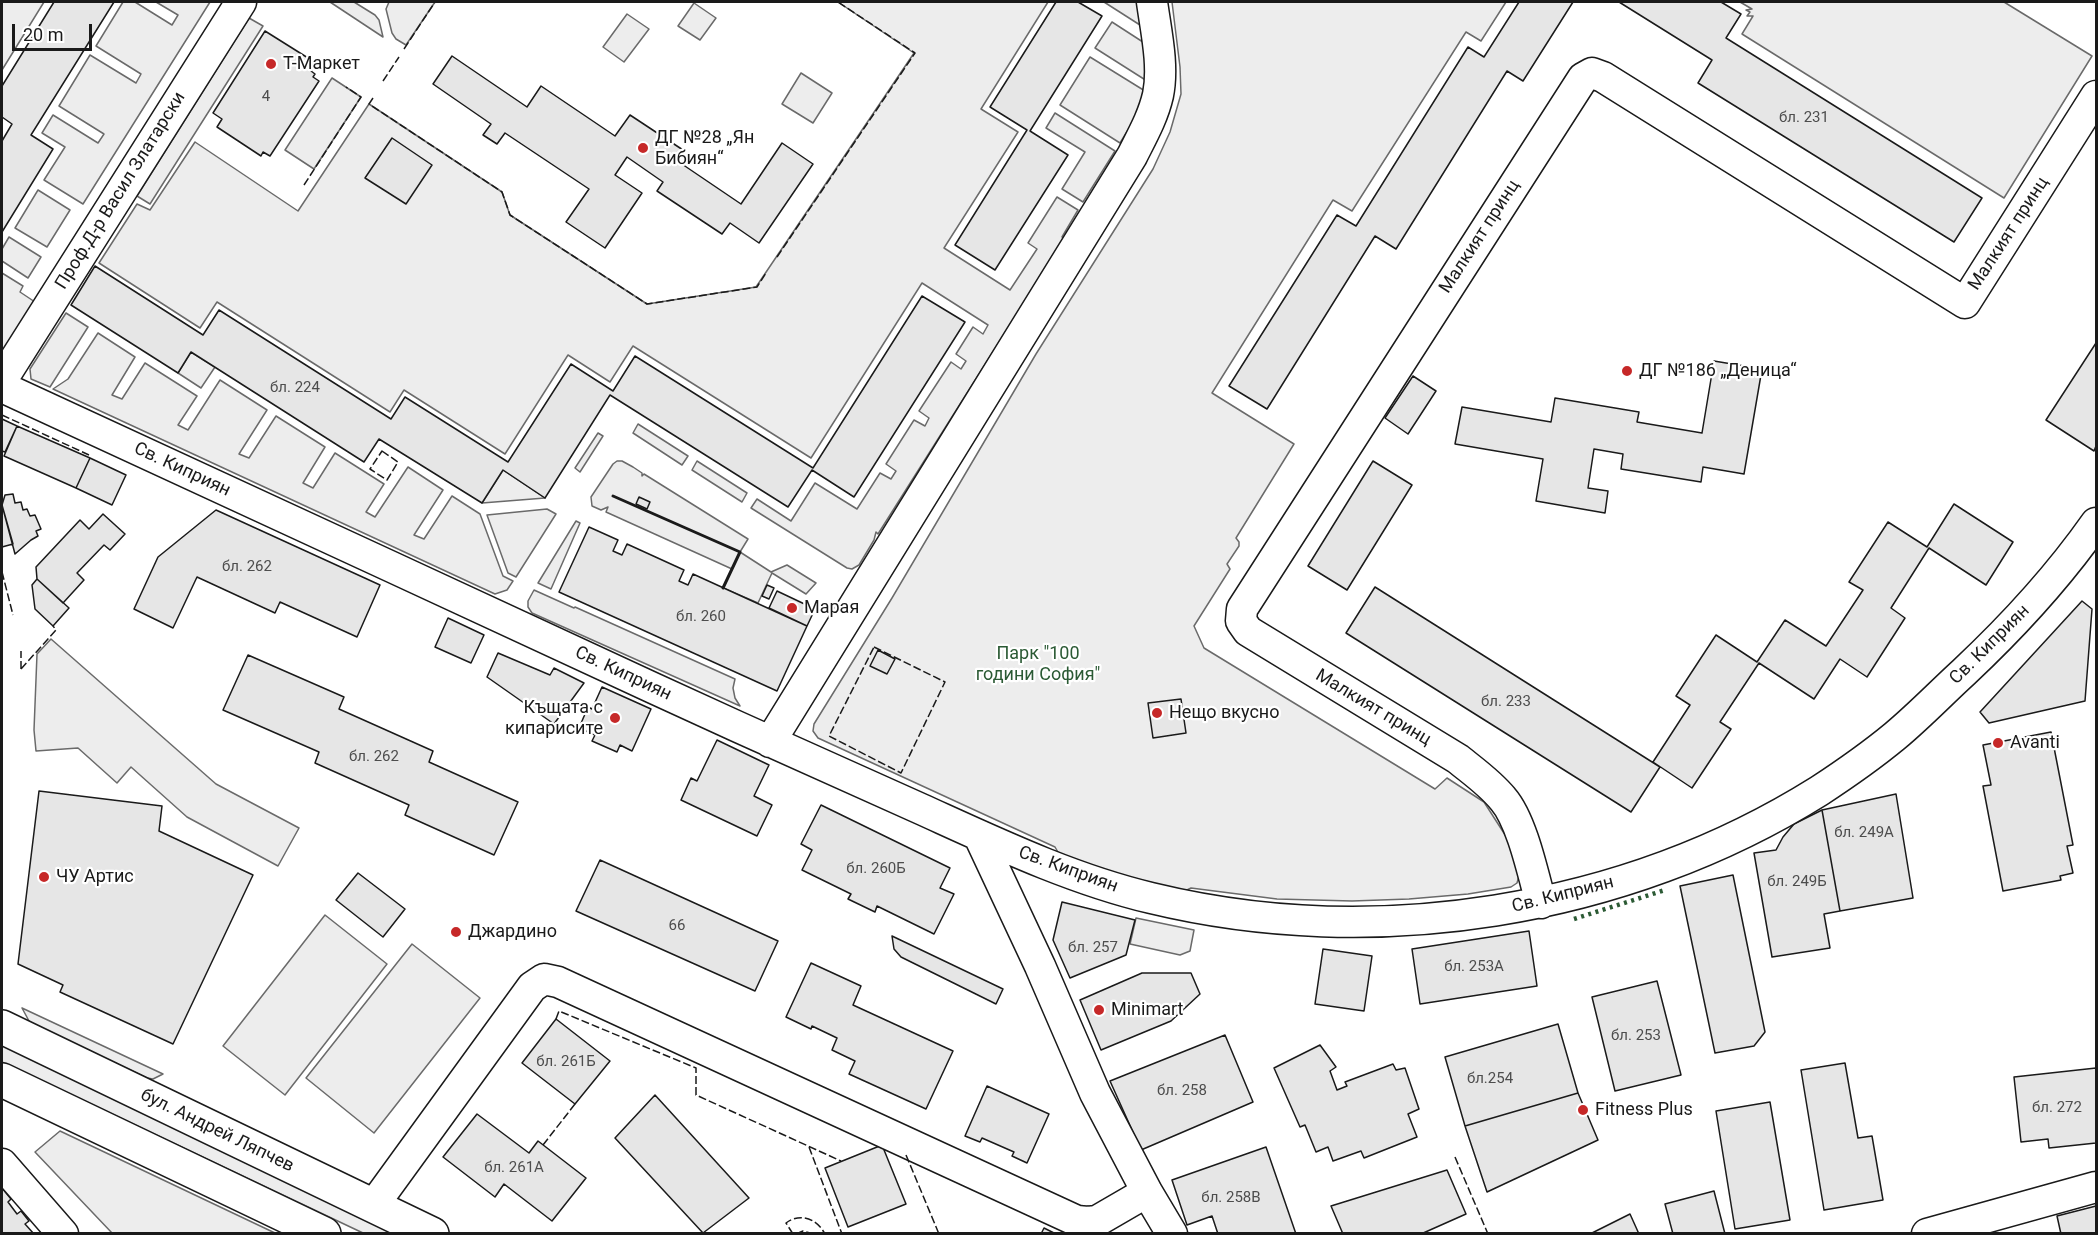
<!DOCTYPE html>
<html>
<head>
<meta charset="utf-8">
<style>
  body { margin:0 }
  #map { position:relative; width:2098px; height:1235px; overflow:hidden; background:#fff; font-family:Roboto,sans-serif }
  canvas { display:block }
  .frame { position:absolute; inset:0; border:3px solid #1a1a1a; pointer-events:none }
  .scale { position:absolute; left:12px; top:24px; width:80px; height:27px; box-sizing:border-box; border:3px solid #1a1a1a; border-top:0; padding-left:8px; font-size:18px; line-height:21px; white-space:nowrap; color:#1a1a1a; -webkit-text-stroke:4px #fff; paint-order:stroke }
</style>
</head>
<body>
<div id="map">
<canvas width="2098" height="1235"></canvas>
<div class="frame"></div>
<div class="scale">20 m</div>
</div>
<script>
const ctx = document.querySelector('canvas').getContext('2d');
ctx.lineJoin = 'round';
function fill(path, color) { ctx.fillStyle = color; ctx.fill(path, 'evenodd'); }
function stroke(path, color, width, dash) { ctx.strokeStyle = color; ctx.lineWidth = width; ctx.lineCap = dash ? 'butt' : 'round'; ctx.setLineDash(dash || []); ctx.stroke(path); }
function write(font, color, halo, rows, align = 'center') {
  ctx.font = font + ' Roboto,sans-serif'; ctx.lineWidth = 4.5; ctx.setLineDash([]); ctx.textBaseline = 'middle'; ctx.strokeStyle = halo; ctx.fillStyle = color; for (const [text, x, y, turn = 0] of rows) {
    ctx.save(); ctx.translate(x, y); ctx.rotate((+turn || 0) * Math.PI / 180); ctx.textAlign = isNaN(turn) ? turn : align; if (halo) ctx.strokeText(text, 0, 0); ctx.fillText(text, 0, 0); ctx.restore();
  }
}
const built = new Path2D(`
  M 2,2 L 44,2 L 2,70 Z
  M 123,2 L 135,2 L 172,25 L 178,15 L 156,2 L 210,2 L 83,204 L 44,180 L 65,147 L 42,133 L 53,115 L 98,143 L 104,134 L 59,106 L 90,55 L 136,83 L 141,74 L 96,46 Z
  M 330,2 L 354,2 L 375,15 L 379,20 L 383,37 Z
  M 389,2 L 435,2 L 406,45 L 396,39 L 392,33 L 386,9 Z
  M 838,2 L 1048,2 L 981,109 L 1018,132 L 944,248 L 1010,290 L 1037,249 L 1028,243 L 1057,197 L 1078,210 L 1062,237 L 1065,238 L 878,534 L 876,532 L 874,540 L 859,565 L 852,569 L 847,568 L 751,508 L 757,499 L 791,521 L 815,483 L 857,509 L 880,473 L 891,479 L 896,471 L 886,464 L 914,420 L 925,426 L 929,418 L 919,411 L 951,362 L 961,369 L 966,361 L 956,354 L 973,327 L 983,334 L 988,325 L 922,283 L 811,458 L 633,346 L 610,382 L 568,355 L 505,454 L 404,390 L 390,412 L 217,302 L 200,328 L 99,263 L 137,204 L 150,210 L 195,142 L 298,211 L 369,104 L 502,192 L 510,215 L 647,304 L 756,287 L 914,53 Z
  M 1104,2 L 1140,2 L 1143,25 L 1140,25 Z
  M 1172,2 L 1506,2 L 1481,41 L 1466,32 L 1352,211 L 1333,200 L 1212,393 L 1294,444 L 1236,538 L 1239,542 L 1239,546 L 1227,564 L 1230,569 L 1194,626 L 1204,648 L 1435,789 L 1447,778 L 1484,802 L 1509,841 L 1519,876 L 1517,883 L 1511,887 L 1468,894 L 1409,899 L 1352,901 L 1277,899 L 1191,888 L 1185,891 L 1097,869 L 1059,854 L 1055,847 L 818,738 L 813,731 L 814,724 L 892,598 L 1036,354 L 1153,169 L 1170,132 L 1181,94 L 1180,67 Z
  M 1740,2 L 2004,2 L 2092,56 L 2004,198 L 1742,34 L 1753,16 L 1747,16 L 1750,12 L 1746,10 L 1752,9 Z
  M 694,3 L 716,18 L 700,40 L 678,26 Z
  M 627,14 L 649,29 L 624,62 L 603,47 Z
  M 249,18 L 263,26 L 150,204 L 137,196 Z
  M 1112,22 L 1146,44 L 1147,81 L 1095,48 Z
  M 1090,57 L 1145,91 L 1138,114 L 1120,143 L 1060,105 Z
  M 801,73 L 832,93 L 813,123 L 782,104 Z
  M 332,78 L 361,97 L 314,169 L 285,150 Z
  M 1055,113 L 1115,151 L 1083,202 L 1062,189 L 1085,152 L 1046,128 Z
  M 38,190 L 70,210 L 47,247 L 15,228 Z
  M 9,237 L 41,257 L 28,278 L 2,261 L 2,249 Z
  M 2,273 L 23,286 L 20,292 L 35,302 L 2,355 Z
  M 66,313 L 88,327 L 50,387 L 31,379 L 30,369 Z
  M 98,333 L 135,357 L 112,395 L 122,399 L 145,363 L 197,396 L 178,425 L 188,430 L 220,380 L 267,410 L 239,454 L 249,458 L 276,416 L 325,447 L 303,483 L 313,488 L 335,453 L 384,484 L 366,512 L 375,517 L 408,467 L 443,490 L 414,535 L 424,539 L 452,496 L 480,514 L 503,576 L 513,581 L 507,590 L 495,594 L 53,389 L 68,379 Z
  M 191,352 L 215,367 L 201,388 L 178,373 Z
  M 638,424 L 688,456 L 682,465 L 633,433 Z
  M 598,433 L 603,436 L 580,472 L 575,468 Z
  M 617,461 L 622,461 L 633,467 L 642,473 L 642,476 L 644,474 L 748,539 L 740,552 L 771,572 L 787,565 L 816,583 L 806,594 L 772,573 L 758,603 L 723,588 L 732,569 L 606,512 L 608,507 L 601,510 L 592,506 L 591,497 L 613,464 Z
  M 697,461 L 747,493 L 742,502 L 692,470 Z
  M 503,470 L 545,498 L 482,503 Z
  M 547,509 L 556,514 L 516,577 L 508,573 L 487,515 Z
  M 576,521 L 580,523 L 551,589 L 538,583 Z
  M 534,590 L 574,608 L 575,607 L 735,679 L 733,688 L 735,698 L 740,706 L 532,613 L 528,607 L 528,601 Z
  M 51,639 L 216,784 L 299,828 L 278,866 L 187,817 L 131,767 L 117,783 L 78,748 L 36,751 L 34,730 L 37,654 Z
  M 325,915 L 387,964 L 285,1095 L 223,1046 Z
  M 1136,918 L 1194,930 L 1190,951 L 1180,955 L 1130,944 Z
  M 412,944 L 480,998 L 374,1133 L 306,1078 Z
  M 22,1008 L 163,1074 L 153,1079 L 147,1078 L 34,1025 L 29,1021 Z
  M 2,1044 L 399,1233 L 363,1233 L 2,1062 Z
  M 60,1131 L 275,1233 L 112,1233 L 35,1152 Z`);
fill(built, '#ededed');
stroke(built, '#6a6a6a', 1.5);
const building = new Path2D(`
  M 54,2 L 114,2 L 31,135 L 53,149 L 2,232 L 2,141 L 12,124 L 2,117 L 2,86 Z
  M 1056,2 L 1078,2 L 1102,16 L 1030,131 L 1068,155 L 995,270 L 955,245 L 1027,130 L 990,107 Z
  M 1519,2 L 1573,2 L 1523,81 L 1507,71 L 1396,249 L 1375,236 L 1267,409 L 1229,386 L 1337,215 L 1356,226 L 1468,47 L 1484,57 Z
  M 1619,2 L 1721,2 L 1741,14 L 1726,38 L 1982,198 L 1954,242 L 1698,83 L 1712,60 Z
  M 265,31 L 316,63 L 311,71 L 315,74 L 313,77 L 319,81 L 270,156 L 263,152 L 261,156 L 217,127 L 222,119 L 213,113 Z
  M 452,56 L 527,107 L 541,86 L 615,136 L 630,115 L 683,150 L 676,160 L 741,204 L 782,143 L 813,164 L 759,243 L 730,223 L 722,234 L 657,191 L 663,182 L 627,157 L 615,175 L 642,193 L 605,248 L 566,222 L 589,189 L 505,133 L 497,144 L 483,135 L 491,124 L 433,84 Z
  M 392,138 L 432,165 L 406,204 L 365,178 Z
  M 95,266 L 203,335 L 219,310 L 391,419 L 405,397 L 508,462 L 571,364 L 613,391 L 635,356 L 813,468 L 922,296 L 965,322 L 854,497 L 812,470 L 788,507 L 610,395 L 545,498 L 503,470 L 482,503 L 379,439 L 364,462 L 191,352 L 178,373 L 71,305 Z
  M 2096,343 L 2096,446 L 2094,451 L 2046,420 Z
  M 1714,361 L 1762,369 L 1744,474 L 1703,467 L 1701,482 L 1621,469 L 1623,454 L 1594,449 L 1588,488 L 1608,491 L 1605,513 L 1536,501 L 1543,459 L 1455,444 L 1462,407 L 1551,422 L 1555,398 L 1639,412 L 1637,422 L 1702,433 Z
  M 1413,376 L 1436,391 L 1408,434 L 1385,418 Z
  M 2,419 L 17,426 L 5,452 L 2,451 Z
  M 17,426 L 90,458 L 76,488 L 4,456 Z
  M 90,458 L 126,475 L 112,505 L 76,488 Z
  M 1373,461 L 1412,485 L 1347,590 L 1308,566 Z
  M 13,494 L 15,503 L 21,502 L 23,510 L 27,509 L 30,516 L 35,515 L 41,529 L 36,531 L 38,536 L 31,540 L 15,554 L 2,505 L 5,495 Z
  M 639,497 L 650,502 L 647,509 L 636,504 Z
  M 1954,504 L 2013,542 L 1986,585 L 1929,548 L 1891,608 L 1905,618 L 1867,677 L 1840,659 L 1814,699 L 1759,663 L 1720,722 L 1731,729 L 1692,788 L 1653,762 L 1690,705 L 1676,696 L 1716,635 L 1757,662 L 1785,620 L 1826,646 L 1863,590 L 1849,582 L 1888,522 L 1927,547 Z
  M 2,505 L 13,544 L 2,547 Z
  M 216,510 L 380,585 L 357,637 L 280,602 L 275,613 L 197,577 L 173,628 L 134,609 L 158,557 Z
  M 103,514 L 125,534 L 110,550 L 104,545 L 77,573 L 84,580 L 63,603 L 37,579 L 36,567 L 80,520 L 89,529 Z
  M 589,527 L 618,540 L 613,551 L 622,555 L 627,544 L 684,570 L 679,581 L 688,585 L 693,574 L 807,626 L 777,691 L 559,592 Z
  M 37,579 L 69,608 L 53,626 L 35,609 L 32,585 Z
  M 767,585 L 774,588 L 769,599 L 762,596 Z
  M 1375,587 L 1660,767 L 1631,812 L 1346,633 Z
  M 777,591 L 815,609 L 807,626 L 769,608 Z
  M 2082,601 L 2092,609 L 2085,701 L 1989,723 L 1980,712 Z
  M 448,618 L 484,635 L 471,663 L 435,647 Z
  M 878,650 L 895,659 L 887,674 L 870,666 Z
  M 498,653 L 550,675 L 554,668 L 584,683 L 554,724 L 487,677 Z
  M 248,655 L 344,697 L 339,709 L 433,751 L 429,762 L 518,802 L 494,855 L 405,815 L 409,805 L 315,763 L 319,752 L 223,710 Z
  M 602,687 L 651,709 L 632,751 L 620,745 L 617,752 L 592,741 L 595,735 L 579,728 L 588,707 L 592,709 Z
  M 1181,699 L 1186,733 L 1153,738 L 1148,703 Z
  M 2051,732 L 2073,845 L 2067,846 L 2073,873 L 2060,876 L 2061,880 L 2003,891 L 1983,786 L 1991,785 L 1983,745 Z
  M 717,740 L 769,765 L 754,796 L 772,805 L 757,836 L 681,800 L 691,778 L 697,781 Z
  M 39,791 L 162,806 L 159,831 L 253,875 L 173,1044 L 60,992 L 63,985 L 18,964 Z
  M 1896,794 L 1913,898 L 1840,911 L 1822,810 Z
  M 821,805 L 950,868 L 940,888 L 954,894 L 934,934 L 877,906 L 875,912 L 848,899 L 851,894 L 802,870 L 812,850 L 801,844 Z
  M 1822,810 L 1840,911 L 1824,914 L 1830,948 L 1772,957 L 1754,853 L 1776,850 L 1783,837 L 1794,824 Z
  M 600,860 L 778,941 L 755,991 L 576,911 Z
  M 358,873 L 405,909 L 383,937 L 336,900 Z
  M 1733,875 L 1765,1032 L 1754,1046 L 1715,1053 L 1680,886 Z
  M 1062,902 L 1135,920 L 1126,955 L 1070,978 L 1053,940 Z
  M 1529,931 L 1537,986 L 1420,1004 L 1412,949 Z
  M 892,936 L 1003,989 L 996,1004 L 901,957 L 894,949 Z
  M 1323,949 L 1372,956 L 1364,1011 L 1315,1004 Z
  M 811,963 L 861,986 L 853,1005 L 953,1051 L 926,1109 L 849,1074 L 855,1061 L 832,1050 L 837,1038 L 812,1026 L 811,1029 L 786,1017 Z
  M 1142,973 L 1191,973 L 1200,994 L 1171,1021 L 1101,1050 L 1080,1000 Z
  M 1657,981 L 1681,1075 L 1615,1091 L 1592,997 Z
  M 556,1019 L 610,1061 L 575,1104 L 522,1063 Z
  M 1558,1024 L 1578,1093 L 1465,1126 L 1445,1057 Z
  M 1225,1035 L 1253,1102 L 1141,1150 L 1110,1081 Z
  M 1320,1045 L 1336,1067 L 1330,1071 L 1337,1090 L 1347,1086 L 1345,1082 L 1393,1064 L 1396,1070 L 1405,1068 L 1419,1109 L 1408,1114 L 1417,1137 L 1364,1158 L 1361,1151 L 1333,1161 L 1328,1147 L 1316,1152 L 1305,1125 L 1300,1127 L 1274,1068 Z
  M 1845,1063 L 1858,1138 L 1872,1136 L 1883,1200 L 1824,1210 L 1801,1070 Z
  M 2096,1068 L 2096,1143 L 2049,1148 L 2048,1139 L 2021,1142 L 2014,1077 Z
  M 987,1086 L 1049,1114 L 1027,1163 L 1012,1156 L 1014,1152 L 982,1138 L 980,1142 L 965,1136 Z
  M 1578,1093 L 1598,1140 L 1487,1192 L 1465,1126 Z
  M 655,1095 L 749,1198 L 703,1233 L 615,1138 Z
  M 1770,1102 L 1790,1220 L 1735,1229 L 1716,1111 Z
  M 477,1114 L 529,1153 L 538,1141 L 586,1178 L 552,1221 L 504,1184 L 495,1197 L 443,1157 Z
  M 882,1145 L 906,1204 L 848,1227 L 825,1168 Z
  M 1266,1147 L 1296,1234 L 1218,1234 L 1212,1216 L 1187,1225 L 1172,1180 Z
  M 1447,1170 L 1466,1214 L 1421,1234 L 1343,1234 L 1331,1206 Z
  M 2,1188 L 11,1199 L 8,1202 L 17,1214 L 21,1211 L 29,1221 L 25,1224 L 34,1234 L 2,1234 Z
  M 1714,1191 L 1725,1234 L 1673,1234 L 1665,1204 Z
  M 2096,1206 L 2096,1234 L 2061,1234 L 2057,1216 Z
  M 1630,1214 L 1639,1234 L 1590,1234 Z
  M 1044,1228 L 1056,1234 L 1041,1234 Z`);
fill(building, '#e6e6e6');
stroke(building, '#1a1a1a', 1.5);
const minor = new Path2D(`
  M 2,380 L 241,2
  M 2,387 C 219,486 436,588 653,688 C 742,729 831,769 921,809 C 996,843 1071,879 1151,898 C 1374,952 1624,913 1819,791 C 1845,774 1872,755 1895,736 C 1919,716 1941,693 1964,672 C 2013,626 2058,577 2096,523
  M 770,742 L 1132,156 C 1142,136 1153,117 1158,95 C 1164,66 1156,31 1152,2
  M 979,836 L 1040,966 L 1095,1093 L 1147,1192 L 1172,1234
  M 1541,903 C 1533,874 1522,821 1503,799 C 1490,783 1474,772 1458,759 L 1248,631 L 1241,621 L 1242,609 L 1583,78 L 1592,73 L 1603,77 L 1965,303 L 2096,96
  M 2,1164 L 63,1234
  M 373,1206 L 532,987 L 544,979 L 558,982 L 1077,1221 L 1088,1222 L 1097,1221 L 1147,1192
  M 1927,1234 L 2096,1187`);
const major = new Path2D(`
  M 2,1027 L 432,1234
  M 2,1080 L 324,1234`);
stroke(minor, '#1a1a1a', 33);
stroke(major, '#1a1a1a', 36);
stroke(minor, '#fff', 30);
stroke(major, '#fff', 33);
stroke(new Path2D(`
  M 1574,919 L 1665,890`), '#2b5a34', 4.5, [3, 4.5]);
stroke(new Path2D(`
  M 404,49 L 435,2
  M 383,81 L 399,57
  M 373,98 L 369,104 L 502,192 L 510,215 L 647,304 L 757,287 L 766,273
  M 304,185 L 361,97 L 346,87
  M 777,257 L 915,53 L 838,2
  M 2,415 L 89,455
  M 382,451 L 398,462 L 387,480 L 370,469 Z
  M 2,572 L 13,615
  M 874,647 L 945,682 L 901,773 L 829,736 Z
  M 21,669 L 56,630 L 53,626
  M 21,669 L 21,651
  M 556,1019 L 559,1011 L 696,1068 L 696,1095 L 841,1161
  M 543,1145 L 575,1104
  M 809,1147 L 842,1234
  M 906,1155 L 939,1234
  M 1455,1157 L 1488,1234
  M 793,1234 L 786,1223 C 801,1212 817,1219 825,1234
  M 796,1234 L 803,1231 L 814,1234`), '#1a1a1a', 1.5, [8, 3]);
stroke(new Path2D(`
  M 613,496 L 740,552 L 723,588`), '#1a1a1a', 3);
for (const [x, y, r, color] of [
  [271,64,6,"#c62828"],
  [643,148,6,"#c62828"],
  [1627,371,6,"#c62828"],
  [792,608,6,"#c62828"],
  [1157,713,6,"#c62828"],
  [615,718,6,"#c62828"],
  [1998,743,6,"#c62828"],
  [44,877,6,"#c62828"],
  [456,932,6,"#c62828"],
  [1099,1010,6,"#c62828"],
  [1583,1110,6,"#c62828"]
]) { const dot = new Path2D(); dot.arc(x, y, r, 0, 2 * Math.PI); ctx.fillStyle = color; ctx.fill(dot); stroke(dot, '#fff', 2); }
write('15px', '#4d4d4d', null, [
  ["4",266,97],
  ["бл. 231",1804,118],
  ["бл. 224",295,388],
  ["бл. 262",247,567],
  ["бл. 260",701,617],
  ["бл. 233",1506,702],
  ["бл. 262",374,757],
  ["бл. 249А",1864,833],
  ["бл. 260Б",876,869],
  ["бл. 249Б",1797,882],
  ["66",677,926],
  ["бл. 257",1093,948],
  ["бл. 253А",1474,967],
  ["бл. 253",1636,1036],
  ["бл. 261Б",566,1062],
  ["бл.254",1490,1079],
  ["бл. 258",1182,1091],
  ["бл. 272",2057,1108],
  ["бл. 261А",514,1168],
  ["бл. 258В",1231,1198]
]);
write('18px', '#1a1a1a', '#fff', [
  ["Т-Маркет",283,64],
  ["ДГ №28 „Ян",655,138],
  ["Бибиян“",655,159],
  ["ДГ №186 „Деница“",1639,371],
  ["Марая",804,608],
  ["Къщата с",603,708,"right"],
  ["кипарисите",603,729,"right"],
  ["Нещо вкусно",1169,713],
  ["Avanti",2010,743],
  ["ЧУ Артис",56,877],
  ["Джардино",468,932],
  ["Minimart",1111,1010],
  ["Fitness Plus",1595,1110]
], 'left');
write('18px', '#1a1a1a', '#fff', [
  ["Проф.Д-р Васил Златарски",121,191,-58],
  ["Малкият принц",2009,234,-57],
  ["Малкият принц",1480,237,-57],
  ["Св. Киприян",182,470,25],
  ["Св. Киприян",1990,645,-45],
  ["Св. Киприян",623,674,25],
  ["Малкият принц",1373,708,31],
  ["Св. Киприян",1068,870,20],
  ["Св. Киприян",1563,895,-14],
  ["бул. Андрей Ляпчев",217,1131,26]
]);
write('18px', '#2b5a34', '#fff', [
  ["Парк \"100",1038,654],
  ["години София\"",1038,675]
]);
</script>
</body>
</html>
